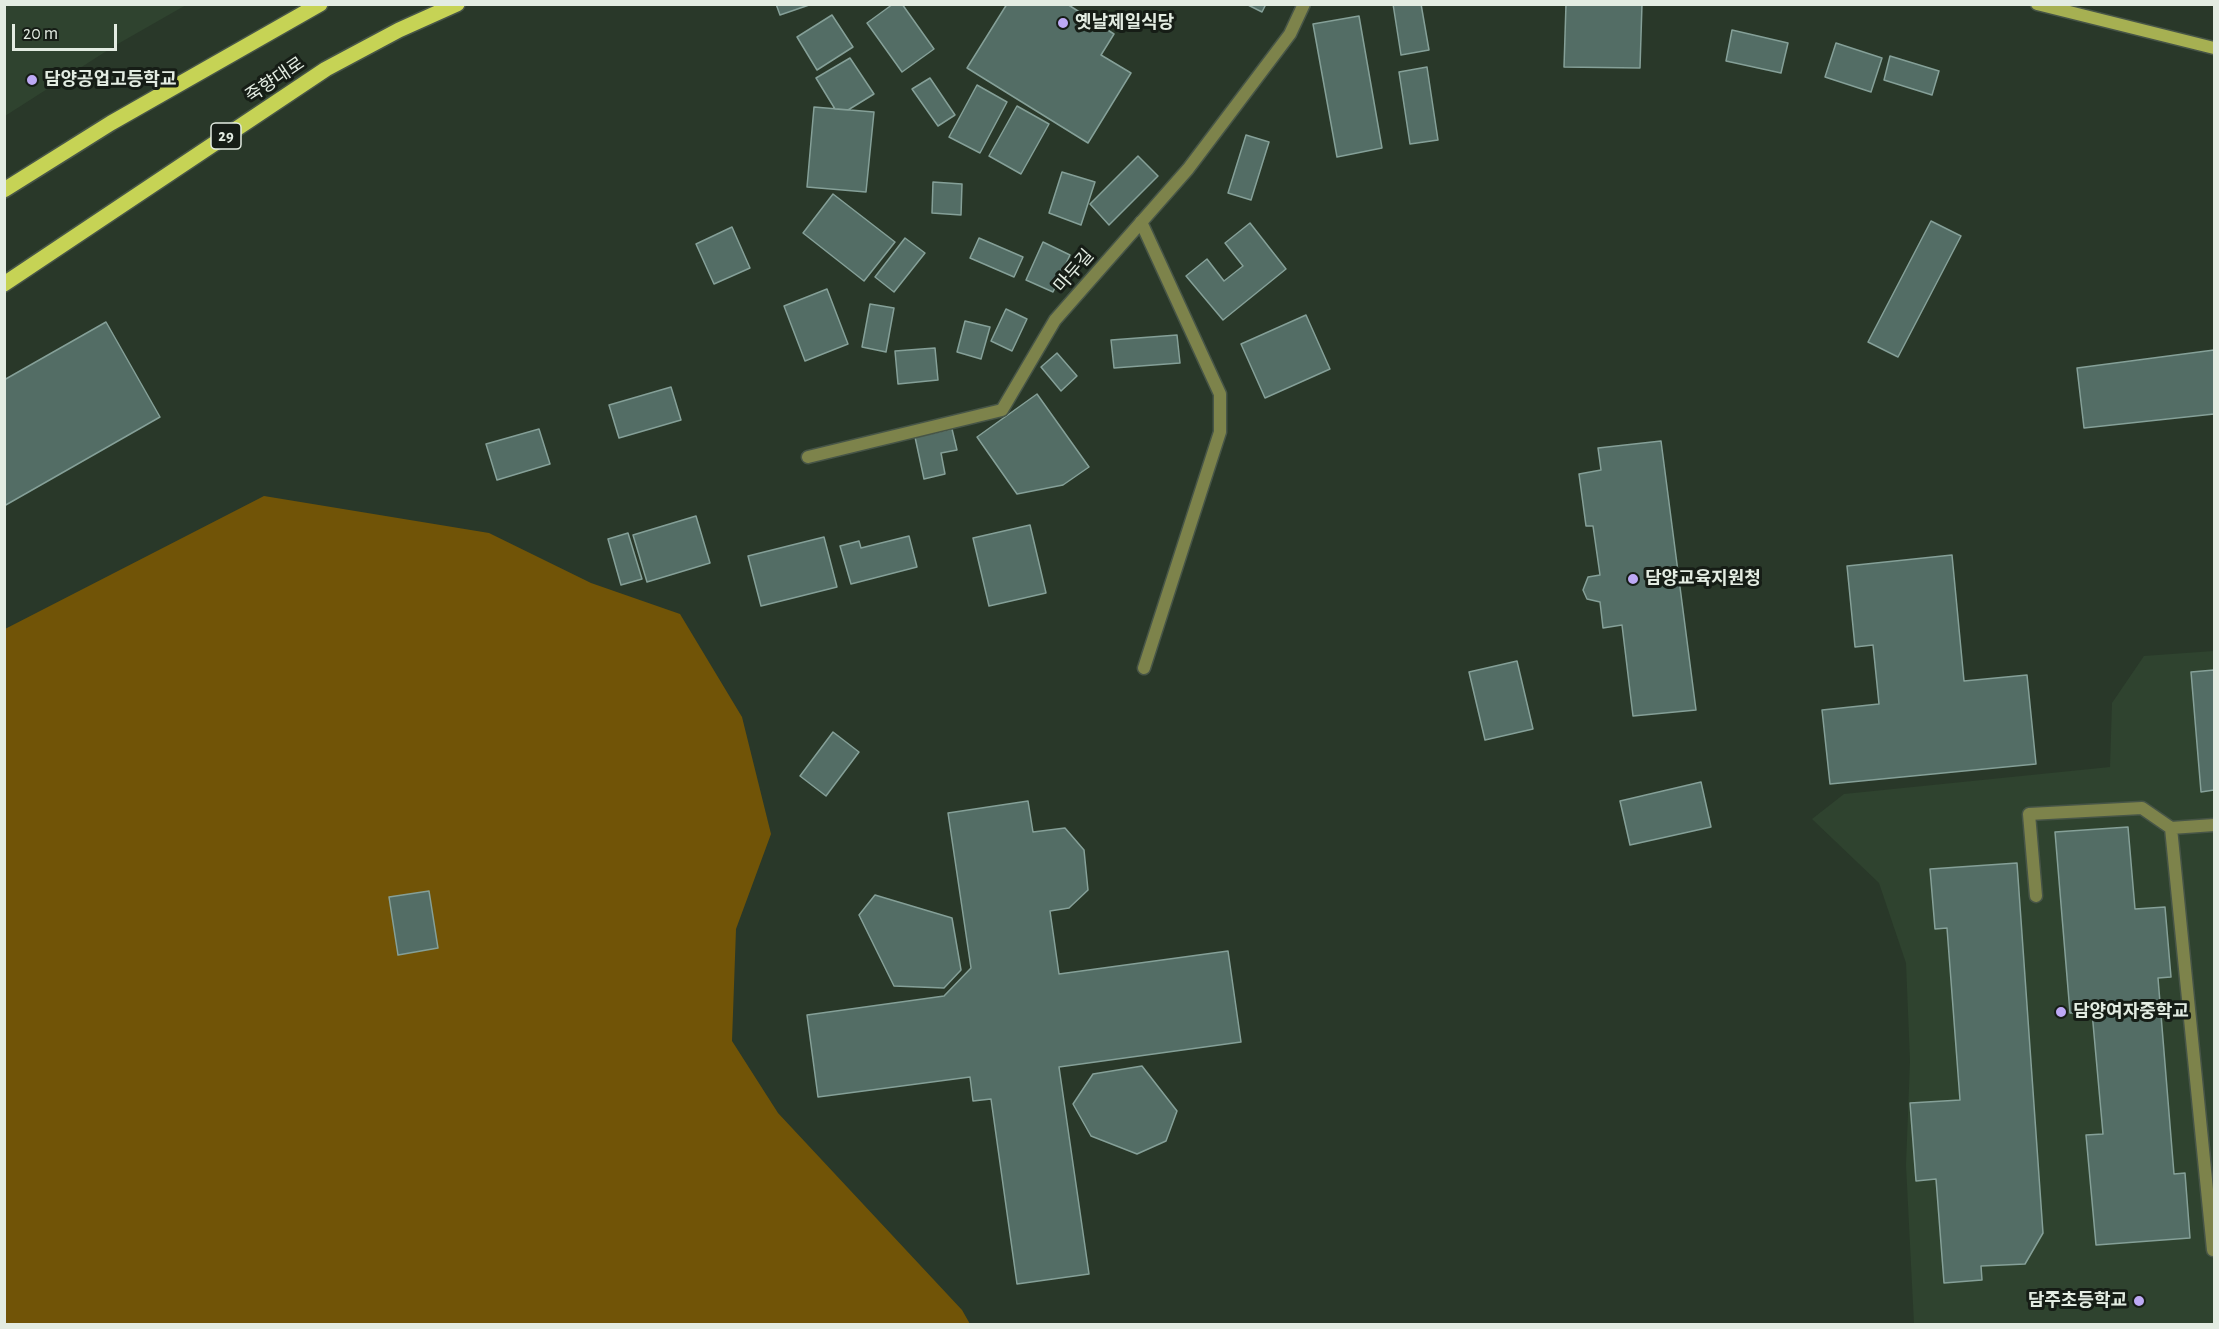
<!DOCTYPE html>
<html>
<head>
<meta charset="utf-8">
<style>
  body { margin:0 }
  #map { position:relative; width:2219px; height:1329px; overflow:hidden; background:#293829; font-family:"Alegreya Sans",sans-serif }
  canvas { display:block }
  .frame { position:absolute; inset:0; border:6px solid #e3ece2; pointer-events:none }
  .scale { position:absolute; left:12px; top:24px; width:105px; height:27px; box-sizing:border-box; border:3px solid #e3ece2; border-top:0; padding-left:8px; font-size:18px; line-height:21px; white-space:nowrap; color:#e3ece2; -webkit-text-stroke:4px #161d16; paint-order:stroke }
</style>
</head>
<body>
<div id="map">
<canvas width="2219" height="1329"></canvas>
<div class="frame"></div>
<div class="scale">20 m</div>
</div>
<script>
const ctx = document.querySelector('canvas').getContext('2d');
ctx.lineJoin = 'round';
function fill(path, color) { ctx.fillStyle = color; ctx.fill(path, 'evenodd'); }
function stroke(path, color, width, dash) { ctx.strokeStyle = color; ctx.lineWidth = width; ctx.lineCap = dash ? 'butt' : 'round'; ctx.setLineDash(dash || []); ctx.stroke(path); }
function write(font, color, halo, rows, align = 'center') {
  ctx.font = font + ' "Alegreya Sans","Noto Sans KR",sans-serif'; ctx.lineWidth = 6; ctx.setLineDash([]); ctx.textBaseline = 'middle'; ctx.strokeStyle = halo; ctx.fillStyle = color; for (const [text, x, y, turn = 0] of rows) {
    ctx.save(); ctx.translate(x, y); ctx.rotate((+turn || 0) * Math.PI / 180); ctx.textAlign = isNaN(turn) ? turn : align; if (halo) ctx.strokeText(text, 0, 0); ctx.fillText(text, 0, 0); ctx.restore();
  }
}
fill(new Path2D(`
  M 5,4 L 186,4 L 186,5 L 116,45 L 5,116 Z
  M 2214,651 L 2214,1324 L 1914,1324 L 1906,1165 L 1910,1061 L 1906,963 L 1879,883 L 1812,819 L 1844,794 L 2110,767 L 2112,703 L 2144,656 Z`), '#2f432f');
fill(new Path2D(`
  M 264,496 L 489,533 L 591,583 L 680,614 L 742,717 L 771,834 L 736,929 L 732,1041 L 778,1113 L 962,1310 L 970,1324 L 5,1324 L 5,629 Z`), '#715407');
const building = new Path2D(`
  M 776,4 L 812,4 L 780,15 Z
  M 893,4 L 902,4 L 934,49 L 902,72 L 867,23 Z
  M 1007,4 L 1067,4 L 1114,34 L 1101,55 L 1131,73 L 1088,143 L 967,68 Z
  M 1246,4 L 1266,4 L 1262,12 Z
  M 1393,4 L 1421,4 L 1429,50 L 1401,55 Z
  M 1566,4 L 1642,4 L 1640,68 L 1564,67 Z
  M 832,15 L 853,47 L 817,70 L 797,37 Z
  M 1359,16 L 1382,148 L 1337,157 L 1313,24 Z
  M 1732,30 L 1788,43 L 1781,73 L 1726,61 Z
  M 1836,43 L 1882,58 L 1871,92 L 1825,77 Z
  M 1890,56 L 1939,71 L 1932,95 L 1884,80 Z
  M 850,58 L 874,94 L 848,110 L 835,109 L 816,78 Z
  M 1427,67 L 1438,140 L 1410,144 L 1399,72 Z
  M 930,78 L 955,115 L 938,126 L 912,89 Z
  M 977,85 L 1007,102 L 980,153 L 949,137 Z
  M 1017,106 L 1049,124 L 1021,174 L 989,156 Z
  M 814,107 L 874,112 L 866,192 L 807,187 Z
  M 1246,135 L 1269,142 L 1251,200 L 1228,193 Z
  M 1138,156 L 1158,176 L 1109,225 L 1090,204 Z
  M 1062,172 L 1095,182 L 1081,225 L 1049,213 Z
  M 933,182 L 962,184 L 961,215 L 932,213 Z
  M 833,194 L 895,242 L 864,281 L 803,233 Z
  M 1931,221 L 1961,236 L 1898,357 L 1868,342 Z
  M 1250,223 L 1286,269 L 1223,320 L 1186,276 L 1207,259 L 1224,281 L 1243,266 L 1225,243 Z
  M 732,227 L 750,268 L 714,284 L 696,244 Z
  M 905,238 L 925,253 L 894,292 L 875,277 Z
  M 979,238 L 1023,257 L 1014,277 L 970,258 Z
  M 1043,242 L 1070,255 L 1053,292 L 1026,280 Z
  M 827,289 L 848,344 L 805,361 L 784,306 Z
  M 870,304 L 894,308 L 886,352 L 862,347 Z
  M 1006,309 L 1027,319 L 1012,351 L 991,341 Z
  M 1306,315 L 1330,369 L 1265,398 L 1241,344 Z
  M 965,321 L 990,327 L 981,359 L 957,352 Z
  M 106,322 L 160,417 L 4,506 L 4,380 Z
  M 1177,335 L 1180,363 L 1114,368 L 1111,340 Z
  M 935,348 L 938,380 L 898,384 L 895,351 Z
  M 2214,350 L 2214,414 L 2084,428 L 2077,368 Z
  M 1057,353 L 1077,376 L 1061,391 L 1041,367 Z
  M 671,387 L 681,420 L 619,438 L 609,405 Z
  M 1037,394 L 1089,467 L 1063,485 L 1017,494 L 977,437 Z
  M 539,429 L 550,464 L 497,480 L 486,444 Z
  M 952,429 L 957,450 L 941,453 L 945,474 L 924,479 L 915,437 Z
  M 1661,441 L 1696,710 L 1633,716 L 1622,625 L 1603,628 L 1600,602 L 1587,599 L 1583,590 L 1588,577 L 1600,575 L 1593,526 L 1586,526 L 1579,474 L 1601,470 L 1598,448 Z
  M 696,516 L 710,563 L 647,582 L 633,535 Z
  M 1030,525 L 1046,593 L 989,606 L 973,538 Z
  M 628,533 L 642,579 L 621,585 L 608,539 Z
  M 909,536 L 917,567 L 851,584 L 840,546 L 859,541 L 861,548 Z
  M 824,537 L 837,587 L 761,606 L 748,556 Z
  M 1952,555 L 1964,681 L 2027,675 L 2036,764 L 1830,784 L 1822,710 L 1879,704 L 1873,645 L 1855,647 L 1847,566 Z
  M 1517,661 L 1533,729 L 1485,740 L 1469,672 Z
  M 2214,670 L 2214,790 L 2201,792 L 2191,672 Z
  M 833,732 L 859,752 L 826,796 L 800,776 Z
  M 1701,782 L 1711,827 L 1630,845 L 1620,801 Z
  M 1028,801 L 1033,832 L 1065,828 L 1084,850 L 1088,890 L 1069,908 L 1050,911 L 1059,974 L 1228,951 L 1241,1042 L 1059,1067 L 1089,1274 L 1017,1284 L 991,1099 L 973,1101 L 970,1077 L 818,1097 L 807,1015 L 944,996 L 971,968 L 948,813 Z
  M 2128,827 L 2135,909 L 2165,907 L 2171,977 L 2158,978 L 2174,1174 L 2185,1173 L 2190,1238 L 2096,1245 L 2086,1135 L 2103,1134 L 2092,1012 L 2070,1013 L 2055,832 Z
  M 2017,863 L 2043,1233 L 2025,1264 L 1981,1266 L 1982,1280 L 1944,1283 L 1936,1179 L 1916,1181 L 1910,1103 L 1960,1100 L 1947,928 L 1935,929 L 1930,869 Z
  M 429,891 L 438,948 L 398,955 L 389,897 Z
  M 875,895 L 952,918 L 961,970 L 944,988 L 894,986 L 859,915 Z
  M 1142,1066 L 1177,1111 L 1166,1141 L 1137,1154 L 1091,1136 L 1073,1104 L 1093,1074 Z`);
fill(building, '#536d65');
stroke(building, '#85a098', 1.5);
const lane = new Path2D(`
  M 1141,222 L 1220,394 L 1220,432 L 1144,668
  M 2036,896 L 2029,814 L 2142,808 L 2171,828
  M 2213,1250 L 2171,828 L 2214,825`);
const street = new Path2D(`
  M 808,457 L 1002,410 L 1055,320 L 1188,169 L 1290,34 L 1304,4`);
const secondary = new Path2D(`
  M 2037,4 L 2214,48`);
const primary = new Path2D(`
  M 4,190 L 111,123 L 320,4
  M 4,284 L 326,69 L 399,30 L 457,4`);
stroke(lane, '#475547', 15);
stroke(street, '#475547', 15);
stroke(secondary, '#475547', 15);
stroke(primary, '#475547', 18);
stroke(lane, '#7d834b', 12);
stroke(street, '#7d834b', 12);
stroke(secondary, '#a6b052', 12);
stroke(primary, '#c6d355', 15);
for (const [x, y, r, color] of [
  [1063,23,6,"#bda9f5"],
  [32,80,6,"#bda9f5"],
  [1633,579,6,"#bda9f5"],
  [2061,1012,6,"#bda9f5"],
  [2139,1301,6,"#bda9f5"]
]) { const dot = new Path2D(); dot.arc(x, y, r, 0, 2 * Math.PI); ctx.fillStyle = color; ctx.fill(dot); stroke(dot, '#161d16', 2); }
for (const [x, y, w] of [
  [226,136,30]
]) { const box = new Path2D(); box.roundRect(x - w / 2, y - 13, w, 26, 4.5); ctx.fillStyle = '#161d16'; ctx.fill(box); stroke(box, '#e3ece2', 1.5); }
write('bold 16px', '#e3ece2', null, [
  ["29",226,136]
]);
write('bold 18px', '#e3ece2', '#161d16', [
  ["옛날제일식당",1075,23],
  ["담양공업고등학교",44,80],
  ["담양교육지원청",1645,579],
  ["담양여자중학교",2073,1012],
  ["담주초등학교",2127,1301,"right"]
], 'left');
write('18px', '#e3ece2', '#161d16', [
  ["죽향대로",275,80,-34],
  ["마두길",1074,271,-49]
]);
</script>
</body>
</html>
